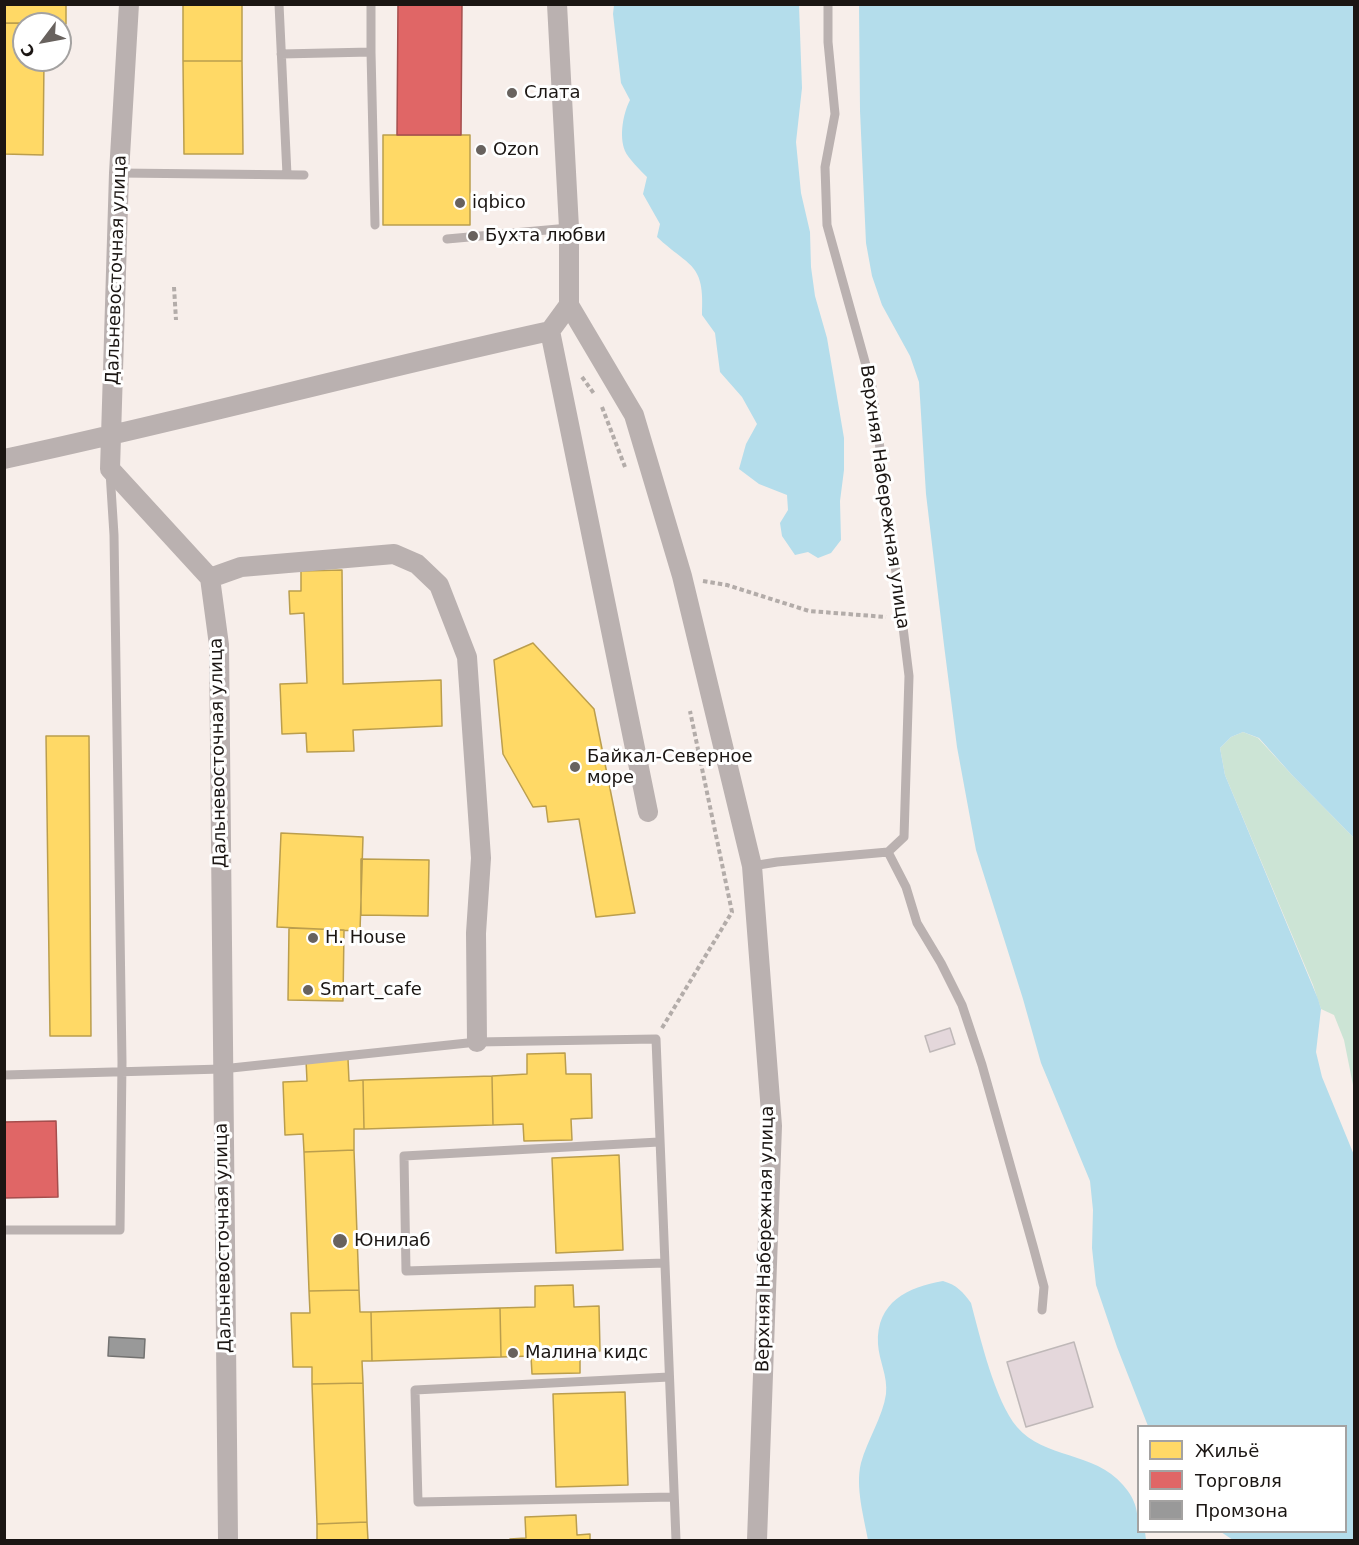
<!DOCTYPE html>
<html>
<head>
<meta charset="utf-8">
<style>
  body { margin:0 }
  #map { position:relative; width:1359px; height:1545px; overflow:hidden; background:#f7eeea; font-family:"DejaVu Sans",sans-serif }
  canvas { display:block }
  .frame { position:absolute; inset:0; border:6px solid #1b1613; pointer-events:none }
  .legend { position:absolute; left:1137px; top:1425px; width:210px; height:108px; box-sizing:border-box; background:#fff; border:2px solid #a4a2a1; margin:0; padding:8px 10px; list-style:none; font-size:18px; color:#1b1613 }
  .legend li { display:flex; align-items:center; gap:12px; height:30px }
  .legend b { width:30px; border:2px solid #a4a2a1 }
  .north { position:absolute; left:12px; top:12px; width:60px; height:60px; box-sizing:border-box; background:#fff; border:2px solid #a4a2a1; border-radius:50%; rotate:238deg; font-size:16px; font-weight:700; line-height:24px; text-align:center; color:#1b1613 }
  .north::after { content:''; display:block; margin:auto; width:21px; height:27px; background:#68625e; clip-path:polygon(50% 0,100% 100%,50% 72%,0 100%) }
</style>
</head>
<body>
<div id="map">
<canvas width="1359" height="1545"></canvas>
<div class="frame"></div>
<ul class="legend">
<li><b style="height:16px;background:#ffd966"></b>Жильё</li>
<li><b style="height:16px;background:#e06666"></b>Торговля</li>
<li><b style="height:16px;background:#999"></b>Промзона</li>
</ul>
<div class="north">С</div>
</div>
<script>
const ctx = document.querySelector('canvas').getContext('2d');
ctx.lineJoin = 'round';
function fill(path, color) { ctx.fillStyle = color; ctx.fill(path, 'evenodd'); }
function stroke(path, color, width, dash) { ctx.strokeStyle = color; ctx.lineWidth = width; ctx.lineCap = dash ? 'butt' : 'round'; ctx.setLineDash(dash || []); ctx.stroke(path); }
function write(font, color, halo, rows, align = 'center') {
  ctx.font = font + ' "DejaVu Sans",sans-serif'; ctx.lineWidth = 6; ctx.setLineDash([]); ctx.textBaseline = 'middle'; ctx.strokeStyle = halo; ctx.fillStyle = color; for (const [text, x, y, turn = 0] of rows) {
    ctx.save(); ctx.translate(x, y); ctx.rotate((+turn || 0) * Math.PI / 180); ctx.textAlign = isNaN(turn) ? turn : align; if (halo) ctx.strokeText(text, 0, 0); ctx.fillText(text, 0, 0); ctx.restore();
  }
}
fill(new Path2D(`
  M 1243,732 L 1258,738 L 1292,775 L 1354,838 L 1354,1090 L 1344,1040 L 1334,1015 L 1321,1009 L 1313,985 L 1225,775 L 1220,748 L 1231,737 Z`), '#cce4d5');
fill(new Path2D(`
  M 614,5 L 799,5 L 802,88 L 796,142 L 801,193 L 810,232 L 811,267 L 815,296 L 827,338 L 844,438 L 844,470 L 840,501 L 841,540 L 831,553 L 818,558 L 808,552 L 795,555 L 782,536 L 780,523 L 788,510 L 787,495 L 759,484 L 739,469 L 746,444 L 757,424 L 742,397 L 720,372 L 715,333 L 702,315 C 705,262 690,268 657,237 L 660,224 L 643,194 L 647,177 C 641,171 628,158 625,151 C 619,136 623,114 630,100 L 621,83 L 613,14 Z
  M 859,5 L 1354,5 L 1354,838 L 1292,775 L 1259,738 L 1243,732 L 1231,737 L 1220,748 L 1225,775 L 1318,999 L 1321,1009 L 1316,1052 L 1322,1077 L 1354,1155 L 1354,1540 L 1233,1540 L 1221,1532 L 1346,1532 L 1346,1426 L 1148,1426 L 1117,1347 L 1096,1285 L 1092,1248 L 1093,1210 L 1090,1181 L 1041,1063 L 1023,999 L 976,850 L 957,747 L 944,645 L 926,494 L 919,382 L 910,356 L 882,305 L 872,276 L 866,243 L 860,111 Z
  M 943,1281 C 957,1285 963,1292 971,1303 C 980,1337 995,1401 1017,1427 C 1044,1459 1094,1451 1123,1485 C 1137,1501 1138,1512 1138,1532 L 1145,1532 L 1146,1540 L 868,1540 C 864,1517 855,1487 861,1463 C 867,1441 883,1416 886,1394 C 888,1376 879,1361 878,1344 C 876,1302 908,1287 943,1281 Z`), '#b4ddeb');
const homes = new Path2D(`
  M 5,4 L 66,4 L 66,24 L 5,23 Z
  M 183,4 L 242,4 L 242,61 L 183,61 Z
  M 5,23 L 44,23 L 24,24 L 24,60 L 44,60 L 43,155 L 4,154 Z
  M 183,61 L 242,61 L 243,154 L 184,154 Z
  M 383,135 L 470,135 L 470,225 L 383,225 Z
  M 342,570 L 343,684 L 441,680 L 442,726 L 353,730 L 354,751 L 307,752 L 306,733 L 282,734 L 280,684 L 307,683 L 304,613 L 290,614 L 289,591 L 301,591 L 301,571 Z
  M 533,643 L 594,709 L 635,913 L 596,917 L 579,819 L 548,822 L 546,806 L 533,807 L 503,754 L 494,660 Z
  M 46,736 L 89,736 L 91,1036 L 50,1036 Z
  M 281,833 L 363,837 L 360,931 L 277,927 Z
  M 361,859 L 429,860 L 428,916 L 361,915 Z
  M 289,928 L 344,930 L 343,1001 L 288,1000 Z
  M 565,1053 L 566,1074 L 591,1074 L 592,1118 L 571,1119 L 572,1140 L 524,1141 L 523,1124 L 493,1125 L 492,1076 L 527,1074 L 527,1054 Z
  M 348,1059 L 349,1081 L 363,1080 L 364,1129 L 354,1129 L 354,1150 L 304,1152 L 303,1134 L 285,1135 L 283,1082 L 307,1081 L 306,1060 Z
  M 492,1076 L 493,1125 L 364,1129 L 363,1080 Z
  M 354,1150 L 359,1290 L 309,1291 L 304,1152 Z
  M 619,1155 L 623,1250 L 556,1253 L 552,1158 Z
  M 573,1285 L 574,1307 L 599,1306 L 600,1351 L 580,1351 L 580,1373 L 532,1374 L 531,1356 L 501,1357 L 500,1308 L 535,1307 L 535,1286 Z
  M 359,1290 L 360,1312 L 371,1312 L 372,1361 L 362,1361 L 363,1383 L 312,1384 L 312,1367 L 293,1367 L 291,1313 L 310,1313 L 309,1291 Z
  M 500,1308 L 501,1357 L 372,1361 L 371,1312 Z
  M 363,1383 L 367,1522 L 317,1524 L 312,1384 Z
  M 625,1392 L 628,1485 L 556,1487 L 553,1394 Z
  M 576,1515 L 577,1535 L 590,1534 L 590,1540 L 510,1540 L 510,1539 L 526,1538 L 525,1517 Z
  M 367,1522 L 368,1540 L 317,1540 L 317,1524 Z`);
fill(homes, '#ffd966');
stroke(homes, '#bb9e4d', 1.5);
const shops = new Path2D(`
  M 398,4 L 462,4 L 461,135 L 397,135 Z
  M 56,1121 L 58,1197 L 4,1198 L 4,1122 Z`);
fill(shops, '#e06666');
stroke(shops, '#a54e4d', 1.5);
const industry = new Path2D(`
  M 109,1337 L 145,1339 L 144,1358 L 108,1356 Z`);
fill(industry, '#999');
stroke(industry, '#737271', 1.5);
const building = new Path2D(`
  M 950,1028 L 955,1044 L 930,1052 L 925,1036 Z
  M 1074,1342 L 1093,1407 L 1026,1427 L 1007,1362 Z`);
fill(building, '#e4d7db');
stroke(building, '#bfb8b8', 1.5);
stroke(new Path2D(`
  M 174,287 L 176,320
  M 582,377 L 595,395
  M 602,407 L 625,467
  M 703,581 L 727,585 L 809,611 L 886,617
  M 662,1028 L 732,912 L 690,711`), '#b3aca9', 4, [4.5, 3]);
stroke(new Path2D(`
  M 279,4 L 287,175
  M 371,52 L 375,225
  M 281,54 L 371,52 L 371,4
  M 119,173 L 304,175
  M 447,239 L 569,228
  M 888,852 L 906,887 L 917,923 L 941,963 L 962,1005 L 982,1065 L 1033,1246 L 1044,1287 L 1042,1310
  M 752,866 L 777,862 L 888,852 L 904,837 L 909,676 L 902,619 L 872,387 L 827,225 L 825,167 L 835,114 L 828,42 L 828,4
  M 4,1075 L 222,1069 L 477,1042 L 656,1039 L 676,1540
  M 659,1142 L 404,1156 L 406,1271 L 665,1263
  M 4,1230 L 120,1230 L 122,1062 L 114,535 L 110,472
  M 669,1377 L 415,1390 L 418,1502 L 673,1497`), '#bab1b0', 9);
stroke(new Path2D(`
  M 129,4 L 119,173 L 110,469 L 210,578 L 219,645 L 228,1540
  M 557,4 L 569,228 L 569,305 L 634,415 L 682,576 L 752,866 L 772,1126 L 757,1540
  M 550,331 L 648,812
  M 4,459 C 187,420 367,371 550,331 L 569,305
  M 210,578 L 241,567 L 394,554 L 417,564 L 439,585 L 467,657 L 481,858 L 476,933 L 477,1042`), '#bab1b0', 20);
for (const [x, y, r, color] of [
  [512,93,6,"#68625e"],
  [481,150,6,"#68625e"],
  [460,203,6,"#68625e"],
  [473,236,6,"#68625e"],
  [575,767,6,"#68625e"],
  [313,938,6,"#68625e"],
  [308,990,6,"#68625e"],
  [340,1241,8,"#68625e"],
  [513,1353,6,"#68625e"]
]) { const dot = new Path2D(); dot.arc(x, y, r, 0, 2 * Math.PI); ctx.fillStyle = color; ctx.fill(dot); stroke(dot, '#fff', 2); }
write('18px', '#1b1613', '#fff', [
  ["Слата",524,93],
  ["Ozon",493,150],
  ["iqbico",472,203],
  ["Бухта любви",485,236],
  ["Байкал-Северное",587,757],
  ["море",587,778],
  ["H. House",325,938],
  ["Smart_cafe",320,990],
  ["Юнилаб",354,1241],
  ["Малина кидс",525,1353]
], 'left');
write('18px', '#1b1613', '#fff', [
  ["Дальневосточная улица",117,270,-88],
  ["Верхняя Набережная улица",884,497,82],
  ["Дальневосточная улица",219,753,-91],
  ["Дальневосточная улица",224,1238,-91],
  ["Верхняя Набережная улица",766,1239,-89]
]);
</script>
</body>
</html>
